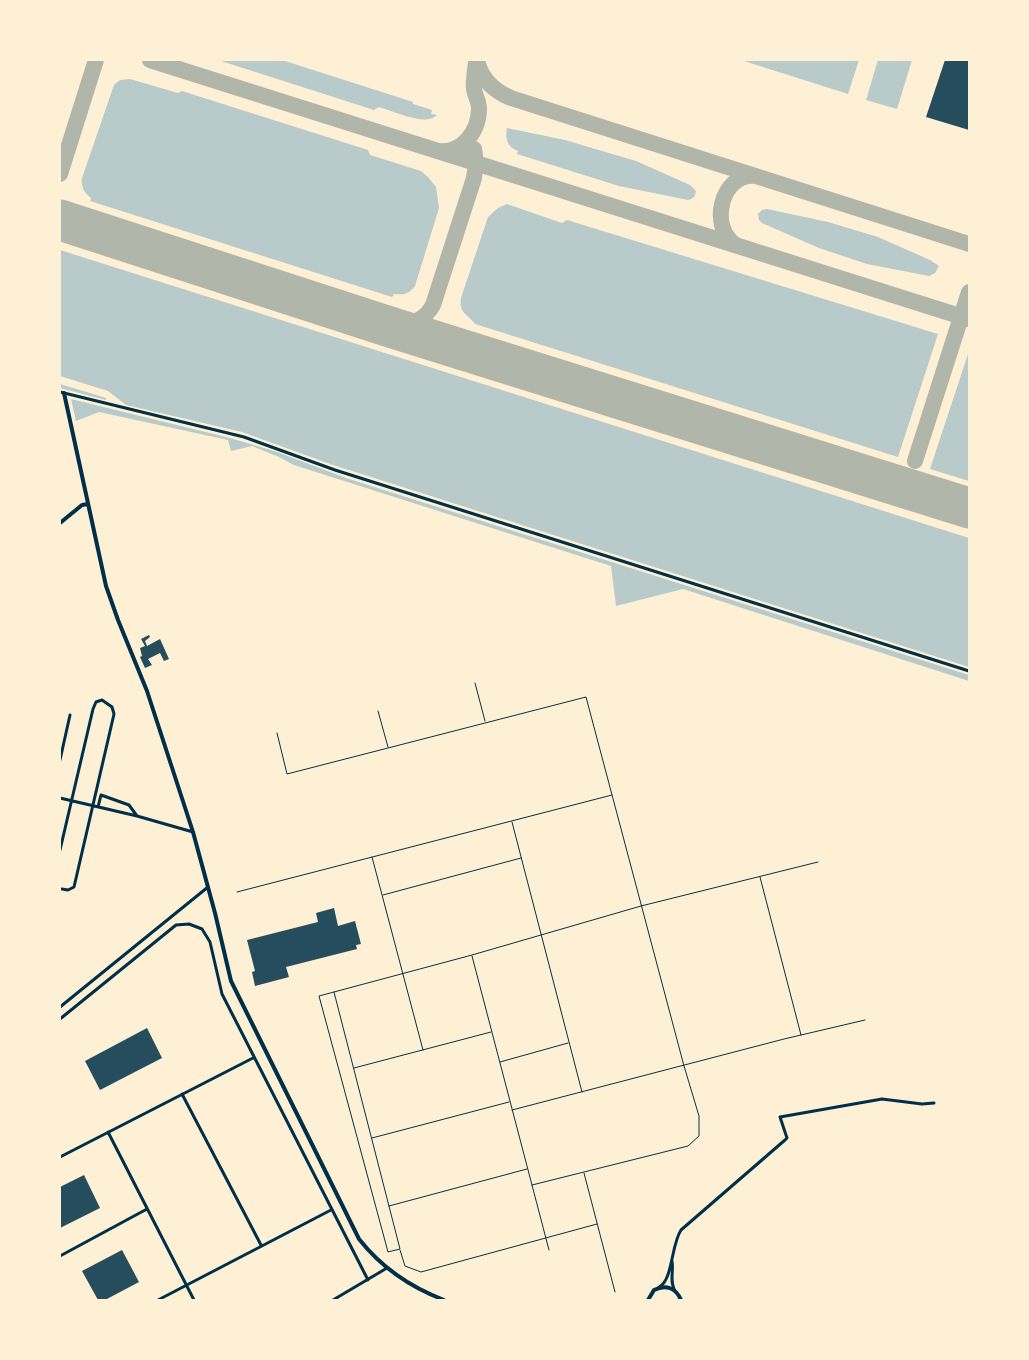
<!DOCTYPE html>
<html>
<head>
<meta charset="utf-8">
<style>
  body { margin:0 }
  #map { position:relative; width:1029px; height:1360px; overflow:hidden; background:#fdf0d5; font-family:"Work Sans",sans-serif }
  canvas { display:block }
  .frame { position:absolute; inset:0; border:61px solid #fdf0d5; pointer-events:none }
</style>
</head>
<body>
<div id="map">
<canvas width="1029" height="1360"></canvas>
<div class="frame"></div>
</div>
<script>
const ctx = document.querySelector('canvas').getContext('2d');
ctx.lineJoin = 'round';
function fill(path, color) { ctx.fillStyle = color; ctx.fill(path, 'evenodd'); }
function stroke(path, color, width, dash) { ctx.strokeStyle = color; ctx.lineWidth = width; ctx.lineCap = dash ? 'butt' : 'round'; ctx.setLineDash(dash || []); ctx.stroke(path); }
fill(new Path2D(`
  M 218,60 L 282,60 L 413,102 L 413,104 L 432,110 L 431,114 L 437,115 C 425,127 394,111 379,107 L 374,110 Z
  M 741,60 L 859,60 L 848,94 Z
  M 878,60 L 912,60 L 897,109 L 866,100 Z
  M 130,79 L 178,93 L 182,91 L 368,150 L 370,155 L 421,171 L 428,177 L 436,187 L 439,208 L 415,286 C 409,294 404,295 394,294 L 392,297 L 90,201 L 91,198 C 84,193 81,187 82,178 L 114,85 L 120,80 Z
  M 507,128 L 565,140 L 636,161 L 690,185 L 696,191 C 695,197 693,199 688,200 L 619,186 L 517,154 L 518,151 C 507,147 505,139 507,128 Z
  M 507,204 L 562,223 L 567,220 L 938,334 L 898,457 L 475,324 C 467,313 459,314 461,298 L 488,217 L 498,208 Z
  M 767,209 L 828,222 L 878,237 L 930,260 L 939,266 L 935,273 L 929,276 L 867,264 L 819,248 L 762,223 L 759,220 L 758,214 L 762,210 Z
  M 60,250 L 969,538 L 969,667 L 330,464 L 242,432 L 126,405 L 108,391 L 60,376 Z
  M 969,351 L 969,481 L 930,469 Z
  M 60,384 L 106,398 L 106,400 L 60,388 Z
  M 71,399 L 230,438 L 277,452 L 346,478 L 969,675 L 969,681 L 683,589 L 616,606 L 611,566 L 294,465 L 279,457 L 252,446 L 231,451 L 228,440 L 99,412 L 76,421 Z`), '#b9caca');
stroke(new Path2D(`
  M 150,60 L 969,319
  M 477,60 C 481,79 494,91 511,98 L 969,244
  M 439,151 C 463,153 479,131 479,108 C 479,102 475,96 474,89 C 473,81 475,71 476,62
  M 60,174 L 96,60
  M 60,208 L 67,219 L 79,226
  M 736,245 C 708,228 721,172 756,176
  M 393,328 C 410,324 425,321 433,305 L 474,178 L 476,163 L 474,149
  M 915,461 L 969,292`), '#b1b6ab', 16);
stroke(new Path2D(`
  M 60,220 L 393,328 L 969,508`), '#b1b6ab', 41);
fill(new Path2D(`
  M 945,60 L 969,60 L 969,130 L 926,117 Z
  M 149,635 L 150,637 L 145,641 L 147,646 L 160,639 L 169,659 L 164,661 L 160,653 L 148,659 L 152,665 L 145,668 L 140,657 L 142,656 L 140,648 L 145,646 L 141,639 Z
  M 334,908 L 338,926 L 355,921 L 361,944 L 356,945 L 357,949 L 286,967 L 289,977 L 255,986 L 252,972 L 255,971 L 247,940 L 318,922 L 316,913 Z
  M 147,1028 L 162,1058 L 100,1090 L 85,1061 Z
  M 84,1175 L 100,1208 L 60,1228 L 60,1187 Z
  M 122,1250 L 139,1282 L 105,1300 L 98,1300 L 82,1271 Z`), '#264d5e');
stroke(new Path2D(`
  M 475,683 L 485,721
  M 378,711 L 388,747
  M 277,733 L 287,774 L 586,697 L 684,1066 L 699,1116 L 699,1136 L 688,1146 L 532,1185
  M 512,822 L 582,1092
  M 372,857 L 423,1050
  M 760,877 L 801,1035
  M 237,892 L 612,795
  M 383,895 L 521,858
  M 472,956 L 549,1250
  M 334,992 L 400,1249 L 388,1252 L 319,996 L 472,955 L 641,906 L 818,862
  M 500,1062 L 568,1043
  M 354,1068 L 491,1032
  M 512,1110 L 784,1039 L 865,1020
  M 372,1138 L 509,1102
  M 584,1173 L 615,1292
  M 389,1206 L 527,1169
  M 400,1250 L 405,1266 L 421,1272 L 597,1224`), '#003049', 1);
stroke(new Path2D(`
  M 60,392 L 244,437 L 335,470 L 969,671
  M 60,760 L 70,715
  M 60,798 L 137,816 L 193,832
  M 98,807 L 101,795 L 129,805 L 137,816
  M 60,850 L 93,709 L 96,702 L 102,700 L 112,707 L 114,714 L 74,887 L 68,890 L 62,889
  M 60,1007 L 208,887
  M 60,1019 L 176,925 L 189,924 L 202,929 L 210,942 L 222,994 L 368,1280
  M 182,1094 L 261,1245
  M 108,1132 L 194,1300
  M 60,1157 L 253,1058
  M 60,1256 L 147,1209
  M 672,1261 C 674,1271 669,1281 675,1291
  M 659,1287 C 673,1280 671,1245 681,1230 L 785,1140 L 787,1138 L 780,1117 L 882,1099 L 922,1104 L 934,1103
  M 158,1300 L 331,1210
  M 333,1300 L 387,1268`), '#003049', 3);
stroke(new Path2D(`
  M 64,393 L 106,586 L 118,620 L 147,691 L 193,832 L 215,913 L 231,981 L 359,1239 C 381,1267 410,1287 444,1300
  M 60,523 L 82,505 L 88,504
  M 648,1300 L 654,1290 C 666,1284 676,1288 681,1300`), '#003049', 4);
</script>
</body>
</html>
